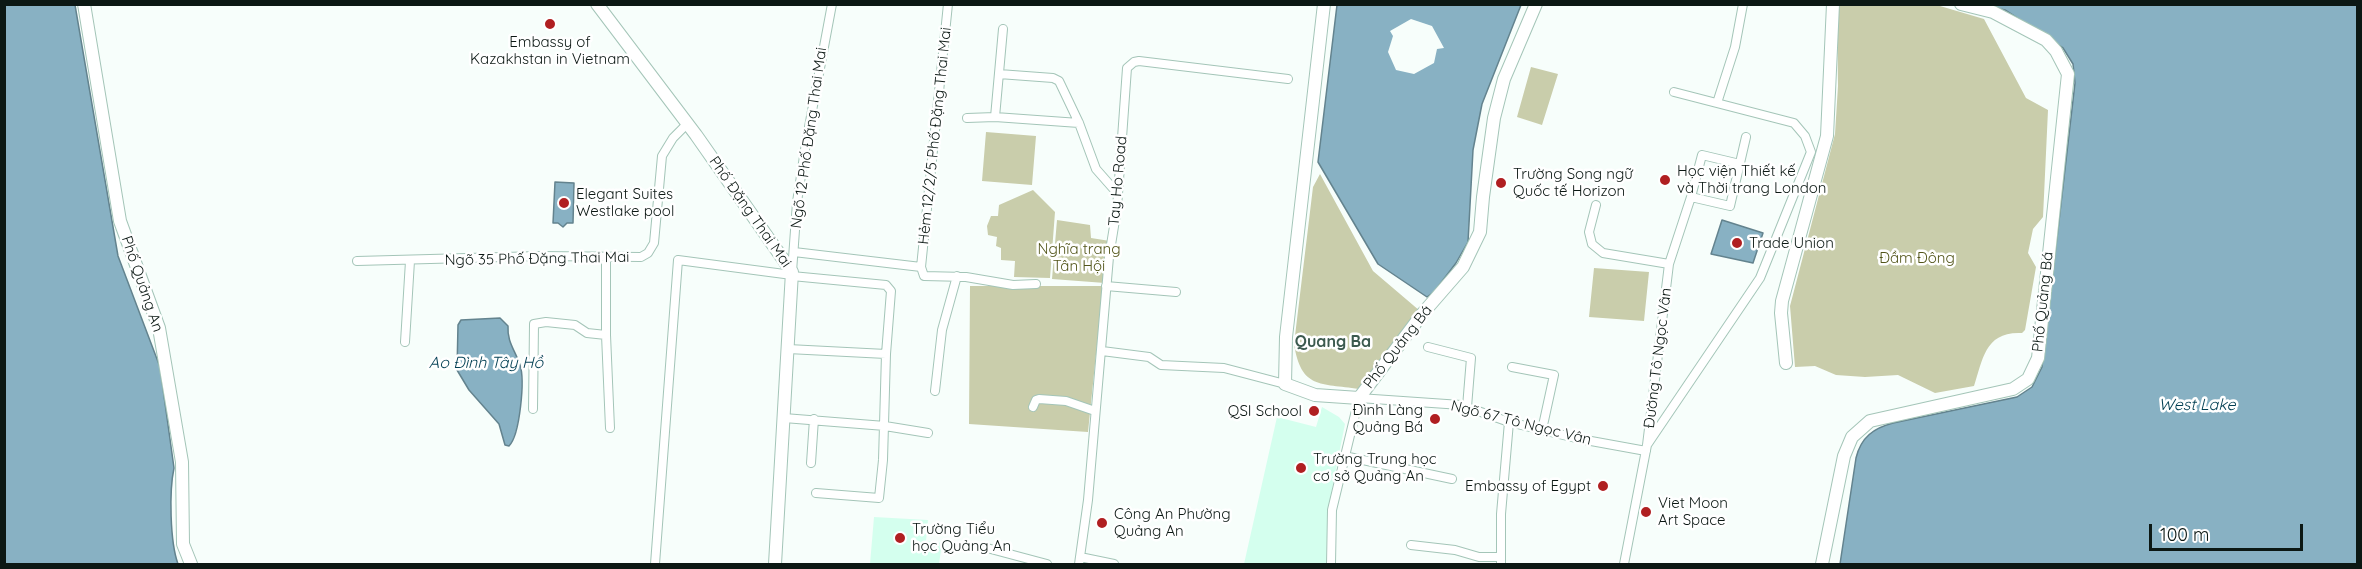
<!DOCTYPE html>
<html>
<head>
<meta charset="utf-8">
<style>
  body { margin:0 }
  #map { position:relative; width:2362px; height:569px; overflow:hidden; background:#f7fefb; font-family:Quicksand,sans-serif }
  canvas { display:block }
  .frame { position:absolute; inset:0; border:6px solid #0c1814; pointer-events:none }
  .scale { position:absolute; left:2149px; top:524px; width:154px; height:27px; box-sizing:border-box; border:3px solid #0c1814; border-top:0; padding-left:8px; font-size:18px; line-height:21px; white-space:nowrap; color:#0c1814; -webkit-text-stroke:4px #fff; paint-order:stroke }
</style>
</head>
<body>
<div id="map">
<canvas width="2362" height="569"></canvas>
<div class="frame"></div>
<div class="scale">100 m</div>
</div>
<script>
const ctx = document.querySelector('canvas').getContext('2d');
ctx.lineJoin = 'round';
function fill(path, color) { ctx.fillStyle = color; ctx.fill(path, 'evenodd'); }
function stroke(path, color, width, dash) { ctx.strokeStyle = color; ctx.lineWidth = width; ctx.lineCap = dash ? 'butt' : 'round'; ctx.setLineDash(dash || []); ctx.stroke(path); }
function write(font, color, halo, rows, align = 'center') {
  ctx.font = font + ' Quicksand,sans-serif'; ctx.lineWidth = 5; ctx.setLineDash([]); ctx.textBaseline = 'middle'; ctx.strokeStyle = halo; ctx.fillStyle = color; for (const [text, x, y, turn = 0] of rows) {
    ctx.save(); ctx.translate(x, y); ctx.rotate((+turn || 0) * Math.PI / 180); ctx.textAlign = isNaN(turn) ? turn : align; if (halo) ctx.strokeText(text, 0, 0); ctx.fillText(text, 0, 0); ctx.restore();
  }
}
fill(new Path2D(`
  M 1322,407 L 1339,417 L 1345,424 L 1328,509 L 1326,564 L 1244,564 L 1277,417 L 1316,427 Z
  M 874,517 L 928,520 L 926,541 L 942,543 L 939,564 L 870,564 Z`), '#d4ffee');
fill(new Path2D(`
  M 1840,4 L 1925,5 L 1940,6 L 1984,19 L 2026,98 L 2048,110 L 2043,217 L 2033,229 L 2028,253 L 2036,267 L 2025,330 L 2022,333 C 1985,331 1983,359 1974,386 L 1935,393 L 1898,375 L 1865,377 L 1836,375 L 1815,366 L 1795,367 L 1790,306 L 1835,134 L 1838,86 L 1837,8 Z
  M 1531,67 L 1558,74 L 1542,125 L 1517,117 Z
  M 986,132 L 1036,136 L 1032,185 L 982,181 Z
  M 1320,174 L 1373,271 L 1420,311 L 1359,389 C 1320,383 1301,389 1294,344 L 1313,187 Z
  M 1033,190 L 1055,212 L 1050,278 L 1014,277 L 1015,261 L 1001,260 L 1001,248 L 996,246 L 997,237 L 988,235 L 987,226 L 991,216 L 998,216 L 999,205 Z
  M 1057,220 L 1090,225 L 1091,238 L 1110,241 L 1105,283 L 1052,279 Z
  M 1594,268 L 1649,272 L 1644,321 L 1589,317 Z
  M 970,286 L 1103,286 L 1088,432 L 969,424 Z`), '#c9cdab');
const water = new Path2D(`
  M 4,5 L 75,5 L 118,256 L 160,367 L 174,468 C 169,491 170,542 178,564 L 5,564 Z
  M 1337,5 L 1521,5 L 1482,104 L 1473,150 L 1468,242 L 1456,263 L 1434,292 L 1427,297 L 1378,264 L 1318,162 Z
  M 1981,5 L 2357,5 L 2357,564 L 1840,564 L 1856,458 C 1861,437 1874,428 1893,423 L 2017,397 L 2032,387 L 2042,367 L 2075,83 L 2073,64 L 2063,48 L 2005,10 Z
  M 555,182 L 574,183 L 573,223 L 567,223 L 563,227 L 558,223 L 553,223 Z
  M 1722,220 L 1763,233 L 1753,263 L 1711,254 Z
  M 500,318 L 508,326 C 507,342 515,350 520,365 C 525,380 520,435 509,446 L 505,445 L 499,424 L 469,390 L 457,370 L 458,325 L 461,320 Z`);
fill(water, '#88b1c3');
stroke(water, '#63838e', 1.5);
fill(new Path2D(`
  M 1411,19 L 1432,26 L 1444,48 L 1437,49 L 1434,63 L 1414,74 L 1396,70 L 1388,52 L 1393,36 L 1390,31 Z`), '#f7fefb');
const street = new Path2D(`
  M 1003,29 L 995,117 L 1079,123
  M 999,74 L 1053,78 L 1059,81 L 1079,123 L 1096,169 L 1118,194
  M 1717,103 L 1735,47 L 1743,4
  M 967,118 L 995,117
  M 1691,197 L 1730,206 L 1746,137
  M 1596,205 L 1589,232 L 1592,244 L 1603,253 L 1669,264
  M 794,252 L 921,267 L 924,276 L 966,277 L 1013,285 L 1036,284
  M 606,257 L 606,335 L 610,428
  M 357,261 L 540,256 L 641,257 L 648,253 L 654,243 L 662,156 L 673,138 L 687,124
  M 921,267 L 948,4
  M 792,272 L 797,202 L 806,143 L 832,4
  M 792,276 L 886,285 L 891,291 L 886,354 L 883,460 L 879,498 L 816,493
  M 1106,286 L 1176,292
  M 405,342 L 410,261
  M 1428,347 L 1471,358 L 1467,407
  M 788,349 L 886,354
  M 1102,351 L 1149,357 L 1161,365 L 1224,368 L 1285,384
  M 1512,367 L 1554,375 L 1542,430
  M 935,391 L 942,330 L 957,276
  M 1033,407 L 1036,400 L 1039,399 L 1066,401 L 1095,411
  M 533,409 L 534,324 L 546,322 L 575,325 L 587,333 L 606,335
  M 784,418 L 885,426 L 928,433
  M 1647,445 L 1760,278 L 1811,152 L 1805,136 L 1794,123 L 1674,92
  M 1344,456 L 1452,479
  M 811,463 L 814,419
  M 1411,545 L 1455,550 L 1479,557 L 1501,557
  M 987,548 L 1047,564
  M 1080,557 L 1114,564
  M 655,564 L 678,260 L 792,275
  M 1079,564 L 1088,500 L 1109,257 L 1117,208 L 1127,68 L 1134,62 L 1139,61 L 1288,79
  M 1331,564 L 1332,510 L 1359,398 L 1461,405 L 1509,422 L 1542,430 L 1580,439 L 1646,451
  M 1501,564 L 1501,514 L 1509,422
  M 1624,564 L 1647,445 L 1669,264 L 1691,197 L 1702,155 L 1740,164`);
const secondary = new Path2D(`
  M 84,4 L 120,221 L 159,328 L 182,462 L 183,544 L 191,564
  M 597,4 L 696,135 L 792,272 L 775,564
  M 1324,4 L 1286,337 L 1285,384 L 1315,395 L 1359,398 L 1423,313 L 1463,267 L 1480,232 L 1483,197 L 1494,118 L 1504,79 L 1536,4
  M 1786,363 L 1781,313 L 1782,301 L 1827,136 L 1833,4
  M 1822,564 L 1844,456 L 1852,437 L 1870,421 L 2013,389 L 2028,379 L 2038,358 L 2068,74 L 2056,51 L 2046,40 L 1993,12 L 1961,4`);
stroke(street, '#a4c5b8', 10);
stroke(secondary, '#a4c5b8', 14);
stroke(street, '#fff', 8);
stroke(secondary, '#fff', 12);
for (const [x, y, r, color] of [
  [550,24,6,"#b01f21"],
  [1665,180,6,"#b01f21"],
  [1501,183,6,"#b01f21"],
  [564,203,6,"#b01f21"],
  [1737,243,6,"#b01f21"],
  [1314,411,6,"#b01f21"],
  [1435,419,6,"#b01f21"],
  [1301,468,6,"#b01f21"],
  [1603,486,6,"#b01f21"],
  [1646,512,6,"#b01f21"],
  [1102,523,6,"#b01f21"],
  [900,538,6,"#b01f21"]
]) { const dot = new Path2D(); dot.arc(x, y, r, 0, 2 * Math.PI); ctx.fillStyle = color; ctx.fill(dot); stroke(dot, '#fff', 2); }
write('15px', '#0c1814', '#fff', [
  ["Embassy of",550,42,"center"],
  ["Kazakhstan in Vietnam",550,59,"center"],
  ["Học viện Thiết kế",1677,171],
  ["và Thời trang London",1677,188],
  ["Trường Song ngữ",1513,174],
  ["Quốc tế Horizon",1513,191],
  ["Elegant Suites",576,194],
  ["Westlake pool",576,211],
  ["Trade Union",1749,243],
  ["Đình Làng",1423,410,"right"],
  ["Quảng Bá",1423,427,"right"],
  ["QSI School",1302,411,"right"],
  ["Trường Trung học",1313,459],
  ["cơ sở Quảng An",1313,476],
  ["Embassy of Egypt",1591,486,"right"],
  ["Viet Moon",1658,503],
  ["Art Space",1658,520],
  ["Công An Phường",1114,514],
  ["Quảng An",1114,531],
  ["Trường Tiểu",912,529],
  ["học Quảng An",912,546]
], 'left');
write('15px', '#0c1814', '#fff', [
  ["Hẻm 12/2/5 Phố Đặng Thai Mai",935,136,-84],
  ["Ngõ 12 Phố Đặng Thai Mai",809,138,-82],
  ["Tay Ho Road",1118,181,-85],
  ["Phố Đặng Thai Mai",750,212,55],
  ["Ngõ 35 Phố Đặng Thai Mai",537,259,-1],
  ["Phố Quảng An",142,284,71],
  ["Phố Quảng Bá",2043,302,-84],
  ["Phố Quảng Bá",1398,347,-52],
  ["Đường Tô Ngọc Vân",1658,358,-83],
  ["Ngõ 67 Tô Ngọc Vân",1521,423,14]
]);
write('15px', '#525519', '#fff', [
  ["Nghĩa trang",1079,249],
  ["Tân Hội",1079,266],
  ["Đầm Đông",1917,258]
]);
write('bold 16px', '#3c5a4f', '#fff', [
  ["Quang Ba",1333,342]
]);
write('italic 16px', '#003e52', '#fff', [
  ["Ao Đình Tây Hồ",486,363],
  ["West Lake",2197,405]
]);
</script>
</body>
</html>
